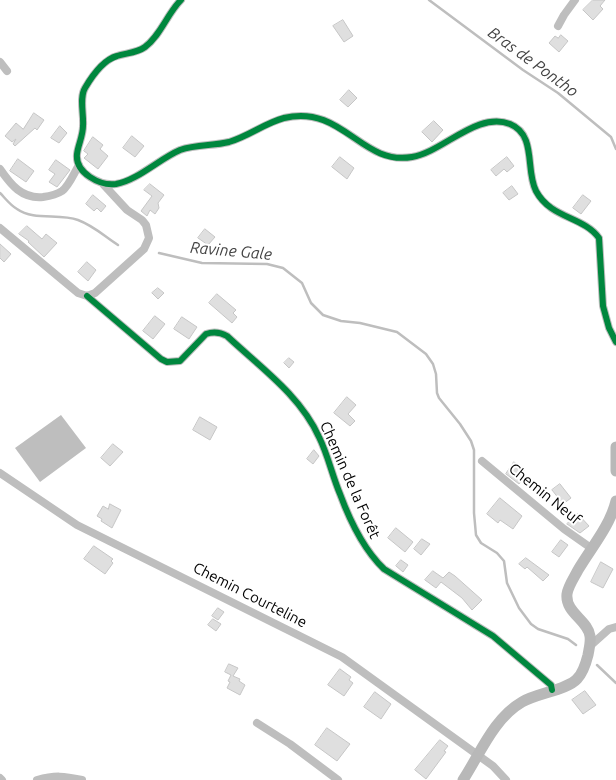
<!DOCTYPE html>
<html>
<head>
<meta charset="utf-8">
<style>
  body { margin:0 }
  canvas { display:block; background:#fff }
</style>
</head>
<body>
<canvas width="616" height="780"></canvas>
<script>
const ctx = document.querySelector('canvas').getContext('2d');
ctx.lineJoin = 'round';
function fill(path, color) { ctx.fillStyle = color; ctx.fill(path, 'evenodd'); }
function stroke(path, color, width, dash) { ctx.strokeStyle = color; ctx.lineWidth = width; ctx.lineCap = dash ? 'butt' : 'round'; ctx.setLineDash(dash || []); ctx.stroke(path); }
function write(font, color, halo, rows, align = 'center') {
  ctx.font = font + ' Ubuntu,sans-serif'; ctx.lineWidth = 4; ctx.setLineDash([]); ctx.textBaseline = 'middle'; ctx.strokeStyle = halo; ctx.fillStyle = color; for (const [text, x, y, turn = 0] of rows) {
    ctx.save(); ctx.translate(x, y); ctx.rotate((+turn || 0) * Math.PI / 180); ctx.textAlign = isNaN(turn) ? turn : align; if (halo) ctx.strokeText(text, 0, 0); ctx.fillText(text, 0, 0); ctx.restore();
  }
}
fill(new Path2D(`
  M 61,415 L 86,448 L 40,482 L 15,448 Z`), '#bebebe');
stroke(new Path2D(`
  M 429,0 L 523,70 L 558,93 L 611,137 L 616,149
  M 0,193 C 5,198 10,205 17,209 C 34,221 59,213 78,220 C 94,226 104,236 118,245
  M 159,253 L 202,263 L 267,264 L 283,268 L 302,283 L 311,303 L 323,315 L 341,321 L 360,323 L 397,332 L 426,354 L 433,364 L 436,374 L 437,393 L 439,398 L 460,424 L 471,441 L 474,450 L 474,513 L 476,535 L 481,543 L 497,553 L 504,561 L 507,583 L 519,608 L 531,624 L 538,629 L 568,639 L 576,645
  M 597,665 L 616,683`), '#bebebe', 2.5);
const building = new Path2D(`
  M 593,0 L 605,0 L 600,6 L 603,9 L 593,20 L 583,10 Z
  M 343,20 L 353,36 L 344,42 L 333,26 Z
  M 561,35 L 568,41 L 559,52 L 549,43 L 555,36 L 558,38 Z
  M 349,90 L 357,98 L 348,107 L 340,100 Z
  M 34,113 L 44,120 L 37,130 L 35,128 L 15,146 L 13,144 L 16,139 L 12,142 L 5,136 L 16,123 L 23,129 Z
  M 434,121 L 443,130 L 432,142 L 422,132 Z
  M 60,126 L 67,133 L 59,143 L 51,138 Z
  M 132,136 L 144,146 L 135,157 L 123,148 Z
  M 93,137 L 103,145 L 100,149 L 108,156 L 98,169 L 84,158 L 88,154 L 84,151 Z
  M 340,157 L 354,168 L 347,179 L 332,167 Z
  M 507,157 L 514,166 L 507,172 L 504,169 L 496,176 L 491,170 Z
  M 18,159 L 34,171 L 26,182 L 10,171 Z
  M 56,160 L 70,170 L 57,187 L 49,182 L 55,174 L 49,170 Z
  M 150,184 L 164,195 L 158,203 L 159,208 L 155,214 L 150,210 L 147,216 L 141,211 L 152,196 L 144,190 Z
  M 512,186 L 518,194 L 509,200 L 503,193 Z
  M 93,195 L 106,206 L 101,212 L 97,208 L 94,211 L 86,204 Z
  M 583,195 L 591,201 L 581,214 L 573,208 Z
  M 27,226 L 42,239 L 46,234 L 57,243 L 44,257 L 28,242 L 29,241 L 19,234 Z
  M 205,229 L 215,237 L 208,245 L 198,238 Z
  M 0,244 L 11,254 L 4,262 L 0,258 Z
  M 87,262 L 96,270 L 88,281 L 78,272 Z
  M 158,288 L 164,293 L 158,299 L 152,293 Z
  M 217,294 L 236,310 L 233,313 L 237,317 L 232,323 L 209,303 Z
  M 155,316 L 165,324 L 153,339 L 143,331 Z
  M 182,317 L 197,327 L 189,339 L 174,329 Z
  M 289,358 L 294,362 L 289,368 L 284,363 Z
  M 347,397 L 356,405 L 348,414 L 355,421 L 350,426 L 334,413 Z
  M 200,417 L 217,427 L 210,440 L 193,430 Z
  M 113,444 L 123,452 L 110,466 L 101,458 Z
  M 314,450 L 319,456 L 313,464 L 307,459 Z
  M 514,462 L 525,470 L 523,472 L 526,475 L 519,484 L 506,474 Z
  M 560,484 L 571,498 L 563,504 L 552,490 Z
  M 500,498 L 522,516 L 513,529 L 500,520 L 498,523 L 487,514 Z
  M 110,504 L 121,510 L 112,528 L 101,521 L 102,519 L 97,516 L 103,506 L 108,509 Z
  M 578,514 L 589,526 L 580,533 L 567,524 Z
  M 396,528 L 413,542 L 405,552 L 388,538 Z
  M 422,539 L 430,544 L 421,555 L 414,549 Z
  M 561,540 L 568,545 L 559,557 L 552,552 Z
  M 94,546 L 113,559 L 111,561 L 113,563 L 105,574 L 84,559 Z
  M 526,558 L 549,575 L 543,581 L 527,567 L 525,569 L 519,564 Z
  M 401,560 L 408,565 L 403,572 L 396,566 Z
  M 601,562 L 613,569 L 603,588 L 591,582 Z
  M 433,571 L 443,578 L 449,572 L 455,576 L 482,600 L 472,610 L 462,598 L 441,582 L 436,588 L 425,580 Z
  M 218,608 L 224,612 L 218,620 L 212,616 Z
  M 213,619 L 221,624 L 216,631 L 208,625 Z
  M 229,664 L 238,668 L 233,676 L 240,679 L 239,681 L 245,685 L 240,695 L 227,688 L 230,682 L 228,681 L 231,675 L 225,672 Z
  M 340,669 L 351,677 L 349,680 L 353,683 L 344,696 L 328,685 Z
  M 585,691 L 596,705 L 583,714 L 572,700 Z
  M 375,692 L 391,704 L 381,719 L 364,707 Z
  M 327,728 L 350,744 L 337,761 L 315,745 Z
  M 440,740 L 448,746 L 444,751 L 446,752 L 426,779 L 415,770 Z`);
fill(building, '#dfdfdf');
stroke(building, '#c6c6c6', 1);
stroke(new Path2D(`
  M 181,0 C 167,14 161,35 145,47 C 137,53 126,53 117,56 C 103,60 92,76 85,88 C 79,98 84,114 83,126 C 83,136 78,145 77,154 C 75,173 100,186 116,184 C 138,180 159,159 180,150 C 196,144 213,146 229,142 C 249,136 265,123 284,118 C 343,104 361,166 412,157 C 443,152 477,111 510,124 C 537,135 525,170 536,191 C 551,219 583,216 599,238 L 603,306 L 609,328 L 616,342
  M 558,26 L 564,15 L 575,0
  M 0,62 L 7,71
  M 0,169 C 11,185 22,199 43,197 C 50,196 56,195 62,191 C 69,186 74,173 79,165
  M 0,228 L 78,293 L 87,296 L 95,293 L 144,249 L 149,238 L 146,225 L 142,220 L 127,210 L 103,184
  M 87,296 L 161,359 L 167,362 L 180,361 L 206,334 C 214,331 220,332 227,336 C 260,367 300,395 319,437 C 328,455 332,475 340,494 C 350,521 363,549 384,569 L 493,636 L 551,685 L 552,690
  M 482,461 L 564,529 L 591,548
  M 0,473 L 77,525 L 342,657 L 493,766 L 506,780
  M 590,646 L 609,629 L 616,627
  M 257,723 L 290,744 L 338,780
  M 0,778 L 2,780
  M 37,780 C 55,775 64,776 82,780`), '#bebebe', 8);
stroke(new Path2D(`
  M 616,447 L 616,471
  M 463,780 C 480,754 494,718 522,702 C 537,693 567,690 577,679 C 583,673 586,663 588,655 C 589,649 591,642 590,636 C 588,620 565,613 567,594 C 568,586 574,578 578,570 C 591,548 610,526 616,501`), '#b8b8b8', 11);
stroke(new Path2D(`
  M 181,0 C 167,14 161,35 145,47 C 137,53 126,53 117,56 C 103,60 92,76 85,88 C 79,98 84,114 83,126 C 83,136 78,145 77,154 C 75,173 100,186 116,184 C 138,180 159,159 180,150 C 196,144 213,146 229,142 C 249,136 265,123 284,118 C 343,104 361,166 412,157 C 443,152 477,111 510,124 C 537,135 525,170 536,191 C 551,219 583,216 599,238 L 603,306 L 609,328 L 616,342
  M 87,296 L 161,359 L 167,362 L 180,361 L 206,334 C 214,331 220,332 227,336 C 260,367 300,395 319,437 C 328,455 332,475 340,494 C 350,521 363,549 384,569 L 493,636 L 551,685 L 552,690`), '#00873e', 6);
write('15px', '#000', '#fff', [
  ["Chemin de la Forêt",350,480,66],
  ["Chemin Neuf",545,494,39],
  ["Chemin Courteline",250,595,27]
]);
write('italic 16px', '#434343', '#fff', [
  ["Bras de Pontho",533,62,36],
  ["Ravine Gale",231,251,5]
]);
</script>
</body>
</html>
